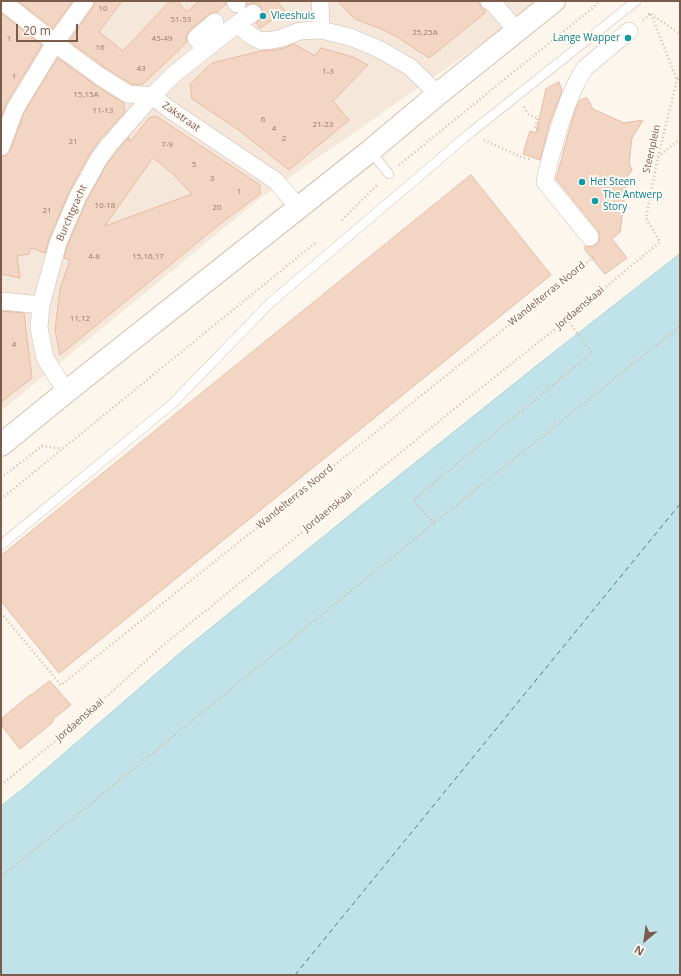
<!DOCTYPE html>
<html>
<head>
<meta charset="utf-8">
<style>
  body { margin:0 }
  #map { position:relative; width:681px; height:976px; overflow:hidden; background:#fdf6ec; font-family:"Open Sans",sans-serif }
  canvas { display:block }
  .frame { position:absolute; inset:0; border:2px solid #7a5c4d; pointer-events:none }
  .north { position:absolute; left:625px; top:920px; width:40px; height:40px; -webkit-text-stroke:3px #fffaf3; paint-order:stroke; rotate:209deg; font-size:11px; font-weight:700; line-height:16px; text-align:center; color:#7a5c4d }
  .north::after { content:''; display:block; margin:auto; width:14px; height:18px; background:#7a5c4d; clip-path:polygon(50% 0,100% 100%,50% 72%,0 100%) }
  .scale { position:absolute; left:16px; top:24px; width:62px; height:18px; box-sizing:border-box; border:2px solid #7a5c4d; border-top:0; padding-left:5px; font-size:12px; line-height:14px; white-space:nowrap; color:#7a5c4d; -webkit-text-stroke:3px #fffaf3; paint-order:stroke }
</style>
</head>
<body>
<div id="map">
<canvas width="681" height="976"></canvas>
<div class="frame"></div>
<div class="north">N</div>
<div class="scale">20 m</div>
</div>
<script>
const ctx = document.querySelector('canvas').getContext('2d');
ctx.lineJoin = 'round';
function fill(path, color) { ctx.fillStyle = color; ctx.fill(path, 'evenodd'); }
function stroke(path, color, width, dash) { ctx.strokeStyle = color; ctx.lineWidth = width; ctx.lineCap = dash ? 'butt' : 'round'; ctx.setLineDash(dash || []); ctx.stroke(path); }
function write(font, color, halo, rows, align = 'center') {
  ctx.font = font + ' "Open Sans",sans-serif'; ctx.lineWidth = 4; ctx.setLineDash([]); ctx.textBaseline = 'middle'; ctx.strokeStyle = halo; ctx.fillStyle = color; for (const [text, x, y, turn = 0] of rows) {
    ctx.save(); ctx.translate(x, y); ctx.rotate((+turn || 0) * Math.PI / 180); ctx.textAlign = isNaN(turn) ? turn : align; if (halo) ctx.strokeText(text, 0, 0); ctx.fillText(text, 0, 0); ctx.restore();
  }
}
fill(new Path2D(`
  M 1,1 L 543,1 L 263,196 L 1,411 Z`), '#f5e8da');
const water = new Path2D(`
  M 680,254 L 680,975 L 1,975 L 1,806 L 24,788 L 180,653 L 361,506 L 540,363 Z`);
fill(water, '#bfe3e8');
stroke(water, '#a5d3da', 1);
stroke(new Path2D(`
  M 295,975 L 680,504`), '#437c86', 1, [5, 4]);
const building = new Path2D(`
  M 18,1 L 73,1 L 53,28 Z
  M 95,1 L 122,1 L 99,32 L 123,51 L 170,1 L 177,1 L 187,12 L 199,1 L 225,1 L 226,4 L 217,12 L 213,12 L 209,14 L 190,30 L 187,35 L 186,39 L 187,42 L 142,85 L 131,84 L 107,69 L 69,41 L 93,7 Z
  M 246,1 L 277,1 L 285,11 L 260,28 L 256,23 L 262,17 L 263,12 L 261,8 L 258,4 L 253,3 L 247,5 Z
  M 338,1 L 479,1 L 481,7 L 485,10 L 485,13 L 429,58 L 397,37 L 381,29 L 355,19 Z
  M 1,13 L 42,45 L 6,104 L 1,118 Z
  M 294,44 L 315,56 L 321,48 L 353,57 L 368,65 L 333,101 L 349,120 L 289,170 L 240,131 L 192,99 L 190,84 L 212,63 L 261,51 L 274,50 L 284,48 Z
  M 58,58 L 95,85 L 124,103 L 125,112 L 101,138 L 89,155 L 69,192 L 49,239 L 45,253 L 31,248 L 29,254 L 17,256 L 20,278 L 1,274 L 1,157 L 7,155 L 10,151 L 24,113 Z
  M 559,82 L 562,91 L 549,125 L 540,160 L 523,154 L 530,131 L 536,133 L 546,89 Z
  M 587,98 L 593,109 L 624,123 L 643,120 L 632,138 L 629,163 L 632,170 L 627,177 L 620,232 L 612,239 L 627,258 L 605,274 L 585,250 L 585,246 L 592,247 L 596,245 L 599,241 L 600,236 L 598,231 L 556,179 L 569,131 L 576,108 L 580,100 Z
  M 156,116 L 260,185 L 260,194 L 220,224 L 60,355 L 55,330 L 60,289 L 70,260 L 64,258 L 67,246 L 87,200 L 106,165 L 117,151 L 129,137 L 130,142 L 149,118 ZM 153,158 L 171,172 L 192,194 L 105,226 Z
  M 471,175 L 551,275 L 59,673 L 1,601 L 1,556 Z
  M 1,311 L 24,313 L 32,378 L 1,402 Z
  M 50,681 L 71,705 L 54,718 L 52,723 L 20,749 L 2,726 L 2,718 L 30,695 L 31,695 Z`);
fill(building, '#f3d5c3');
stroke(building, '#e6bba3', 1);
const lane = new Path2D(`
  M 370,151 L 389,174
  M 1,545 L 172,404 L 270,303 L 409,185 L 470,133 L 636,1`);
const street = new Path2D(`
  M 2,1 L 68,53 L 101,77 L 128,94 L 152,96 L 172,111 L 276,181 L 298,207
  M 235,1 L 237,4
  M 320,1 L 321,30
  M 489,1 L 493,3 L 517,31
  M 237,24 L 250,35 L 261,41 L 273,40 L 282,38 L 300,31 L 321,30 L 350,37 L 379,49 L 410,67 L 438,94
  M 205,49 L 196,38 L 215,22
  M 1,147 L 15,109 L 55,43 L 85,1
  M 590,237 L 545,182 C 548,163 554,146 559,128 C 566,107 573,86 585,68 L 629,31
  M 1,301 L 41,305
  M 66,392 L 45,358 L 39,328 L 41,305 L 58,243 L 78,196 L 89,177 L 98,160 L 109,145 L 152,96 L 173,75 L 237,24 L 253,13`);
const secondary = new Path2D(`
  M 1,445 L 66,392 L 370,151 L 438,94 L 554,1`);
stroke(lane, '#d1beb0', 10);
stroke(street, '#d1beb0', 18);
stroke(secondary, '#d6c0b0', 24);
stroke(new Path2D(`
  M 651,14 L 677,80
  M 651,14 L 680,34
  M 643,20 L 651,14 L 645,14
  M 524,107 L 529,115 L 538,118 L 535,128 L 539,130
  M 484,140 L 519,156 L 531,160
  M 658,157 L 680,139
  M 399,165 L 601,1
  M 342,220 L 378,184
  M 1,478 L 42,446 L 62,449
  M 1,499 L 315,243
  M 434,523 C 426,516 421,508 413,500 L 592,353 L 567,319
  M 1,613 L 61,685 L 595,256
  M 1,785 L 74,726 L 161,647 L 453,410 L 554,330 L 660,242 L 646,218 L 658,157 L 677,80 L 680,77
  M 1,877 L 434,523 L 680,326`), '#d9b8a5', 2.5, [1, 3]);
stroke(lane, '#fff', 9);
stroke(street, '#fff', 17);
stroke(secondary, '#fff', 22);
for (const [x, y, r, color] of [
  [263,16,4,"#0f9aa8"],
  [628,38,4,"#0f9aa8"],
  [582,182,4,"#0f9aa8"],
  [595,201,4,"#0f9aa8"]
]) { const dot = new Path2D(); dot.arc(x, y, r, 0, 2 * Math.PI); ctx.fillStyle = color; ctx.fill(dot); stroke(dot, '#fffaf3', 1.5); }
write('8px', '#987a6a', null, [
  ["10",103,9],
  ["51-53",181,20],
  ["25,25A",425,33],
  ["1",9,39],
  ["45-49",162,39],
  ["16",100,48],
  ["43",141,69],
  ["1-3",328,72],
  ["1",14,77],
  ["15,15A",86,95],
  ["11-13",103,111],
  ["6",263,120],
  ["21-23",323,125],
  ["4",274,129],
  ["2",284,139],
  ["21",73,142],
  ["7-9",167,145],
  ["5",194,165],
  ["3",212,179],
  ["1",239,192],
  ["10-18",105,206],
  ["20",217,208],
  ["21",47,211],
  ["4-8",94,257],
  ["15,16,17",148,257],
  ["11,12",80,319],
  ["4",14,345]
]);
write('10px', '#0d838f', '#fffaf3', [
  ["Vleeshuis",271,16],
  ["Lange Wapper",620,38,"right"],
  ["Het Steen",590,182],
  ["The Antwerp",603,195],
  ["Story",603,207]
], 'left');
write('10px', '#7a5c4d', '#fffaf3', [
  ["Zakstraat",181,117,35],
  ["Steenplein",652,149,-77],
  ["Burchtgracht",72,213,-66],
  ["Wandelterras Noord",547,294,-39],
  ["Jordaenskaai",580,308,-40],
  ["Wandelterras Noord",295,497,-39],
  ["Jordaenskaai",328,511,-39],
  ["Jordaenskaai",80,720,-41]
]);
</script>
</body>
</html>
